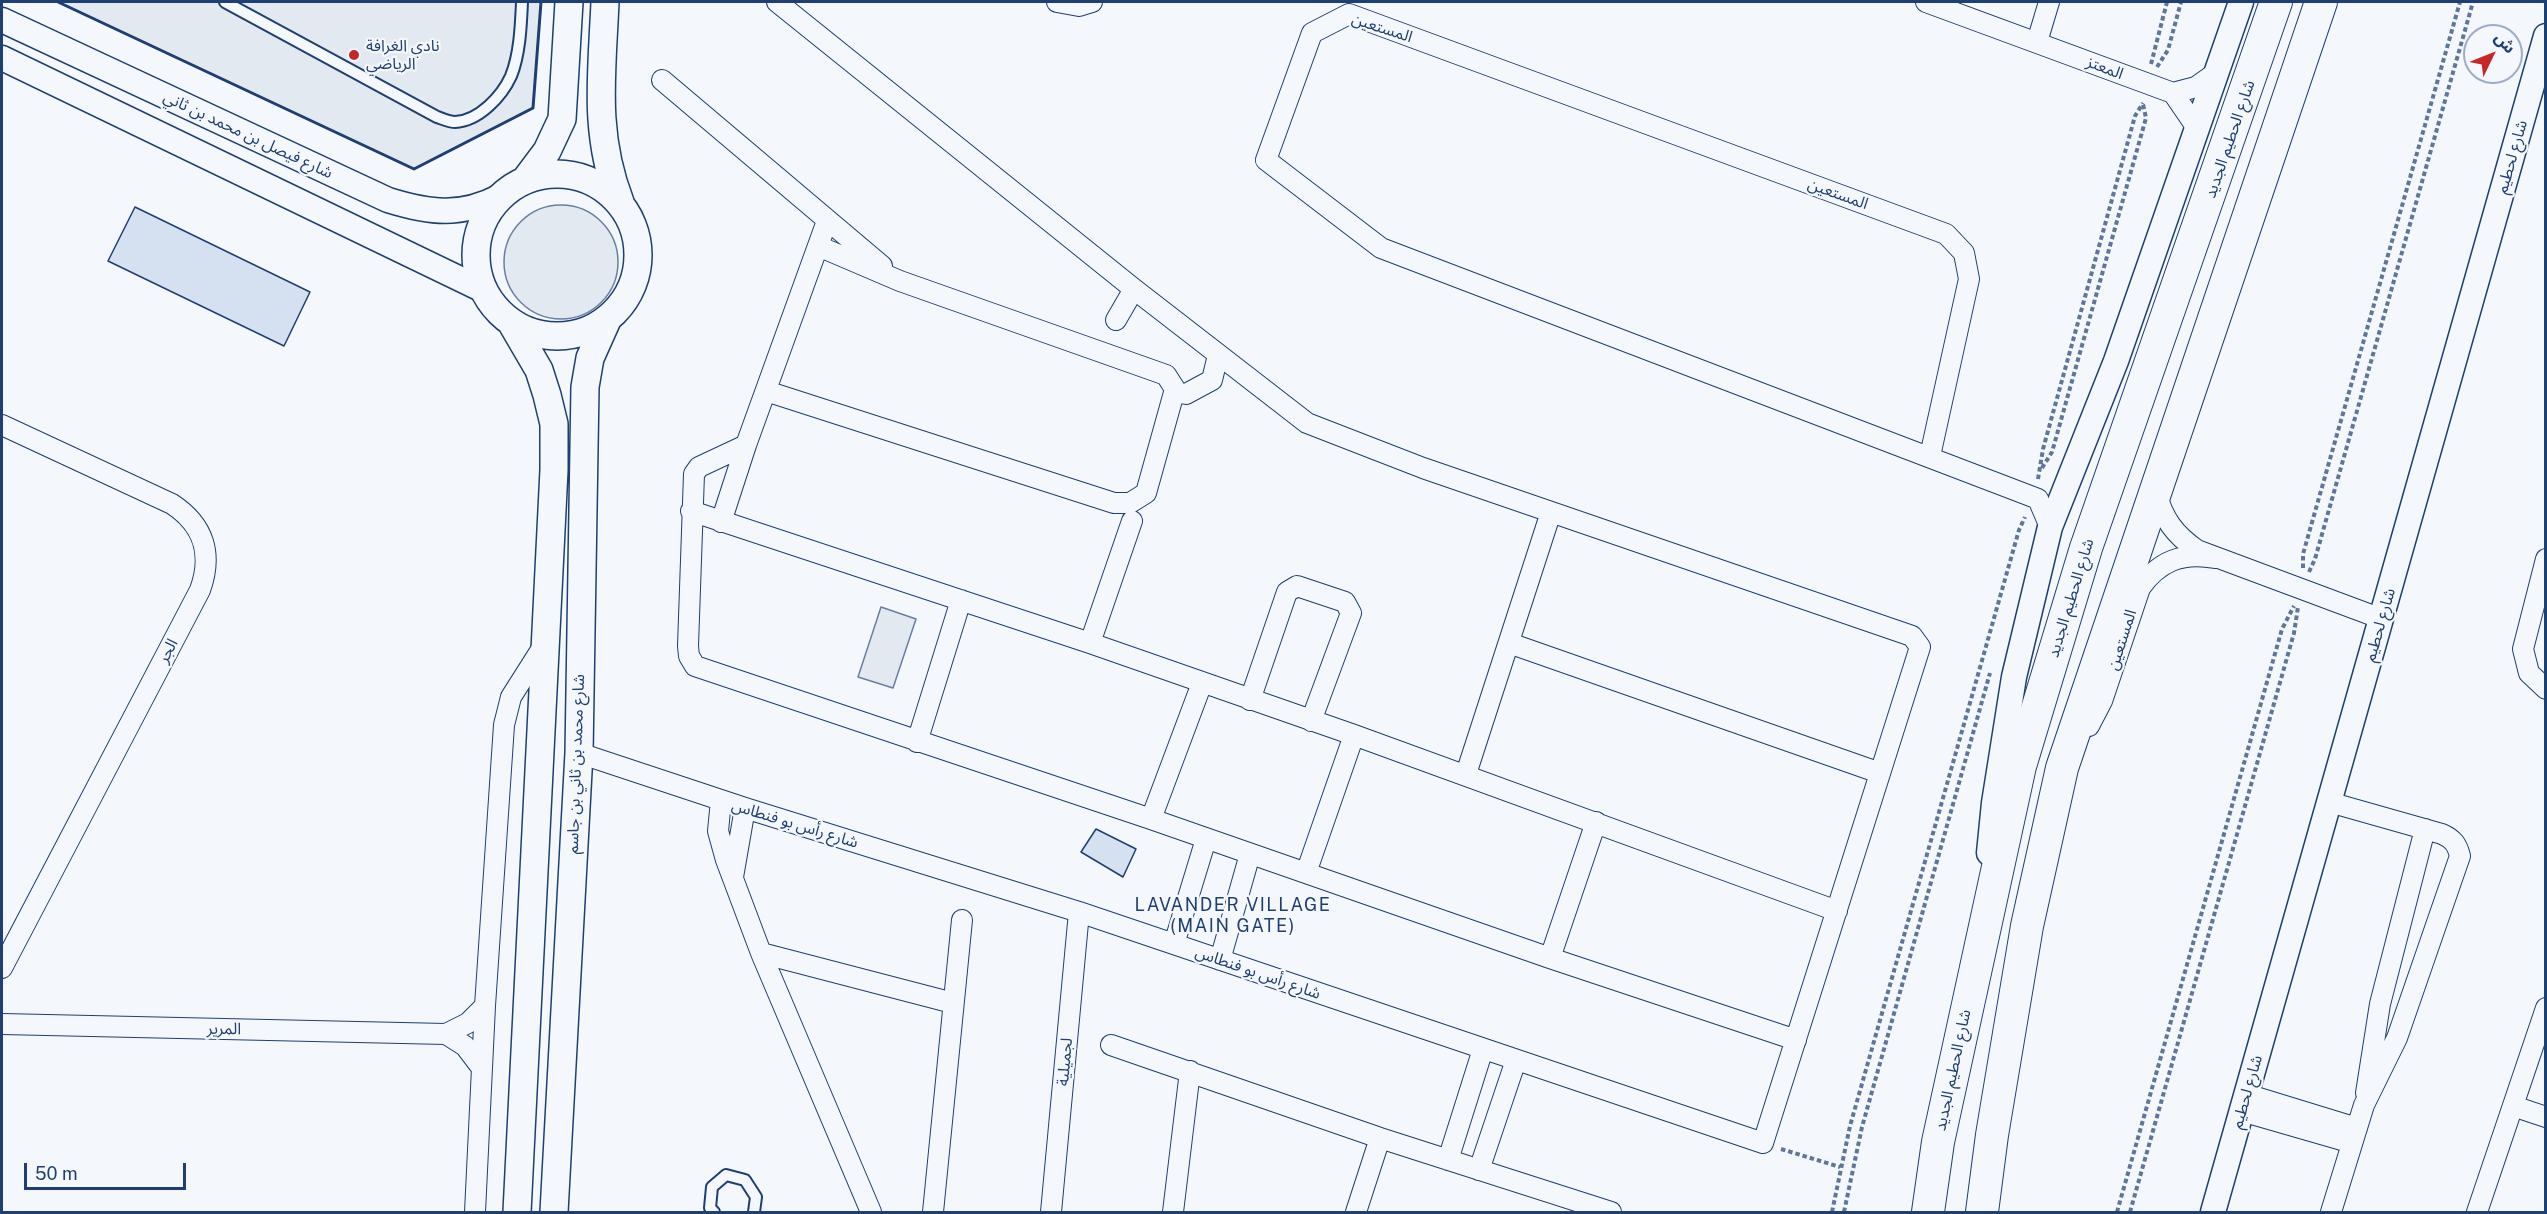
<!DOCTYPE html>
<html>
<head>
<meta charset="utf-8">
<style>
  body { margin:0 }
  #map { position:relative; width:2547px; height:1214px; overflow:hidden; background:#f4f7fb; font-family:"Public Sans","Noto Sans Arabic",sans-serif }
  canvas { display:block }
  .frame { position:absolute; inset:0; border:3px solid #1d3f73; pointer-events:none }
  .north { position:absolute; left:2463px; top:24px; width:60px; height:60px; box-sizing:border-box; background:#f4f7fb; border:2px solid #9eadc5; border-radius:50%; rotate:47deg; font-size:16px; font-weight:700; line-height:24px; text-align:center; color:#1d3f73 }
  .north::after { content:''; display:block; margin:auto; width:21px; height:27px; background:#c62828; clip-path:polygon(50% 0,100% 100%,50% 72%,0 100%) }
  .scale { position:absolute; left:24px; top:1163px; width:162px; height:27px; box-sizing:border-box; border:3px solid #1d3f73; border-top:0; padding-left:8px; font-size:18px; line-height:21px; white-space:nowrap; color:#1d3f73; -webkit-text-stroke:4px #f4f7fb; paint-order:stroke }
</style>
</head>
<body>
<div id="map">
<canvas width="2547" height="1214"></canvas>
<div class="frame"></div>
<div class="north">ش</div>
<div class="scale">50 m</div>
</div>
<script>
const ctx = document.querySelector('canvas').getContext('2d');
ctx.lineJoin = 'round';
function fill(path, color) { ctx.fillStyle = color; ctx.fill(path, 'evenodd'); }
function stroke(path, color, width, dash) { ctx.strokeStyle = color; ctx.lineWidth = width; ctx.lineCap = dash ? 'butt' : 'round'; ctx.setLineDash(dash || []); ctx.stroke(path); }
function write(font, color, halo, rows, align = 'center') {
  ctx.font = font + ' "Public Sans","Noto Sans Arabic",sans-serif'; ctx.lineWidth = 4.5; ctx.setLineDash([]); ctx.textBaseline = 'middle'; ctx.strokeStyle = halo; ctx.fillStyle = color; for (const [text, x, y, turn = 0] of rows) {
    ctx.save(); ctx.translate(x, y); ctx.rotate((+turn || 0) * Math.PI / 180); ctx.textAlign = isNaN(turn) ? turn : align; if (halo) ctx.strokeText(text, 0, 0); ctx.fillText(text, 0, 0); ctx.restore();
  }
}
const green = new Path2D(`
  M 58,2 L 541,2 L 533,108 L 414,169 Z
  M504 262a57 57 0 1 1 114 0a57 57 0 1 1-114 0Z
  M 881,607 L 916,619 L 893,688 L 858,677 Z`);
fill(green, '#e3e9f0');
stroke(green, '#687fa3', 1.5);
const building = new Path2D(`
  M 135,207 L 310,292 L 284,346 L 108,261 Z
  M 1096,829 L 1136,849 L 1123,877 L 1081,852 Z`);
fill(building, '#d5e0f0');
stroke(building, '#1d3f73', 1.5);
const service = new Path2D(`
  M 225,2 L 437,117 C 443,119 450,122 455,122 C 479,121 502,96 511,76 C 520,54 521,24 522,2
  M 714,1212 L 710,1208 L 712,1187 L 726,1175 L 745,1180 L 756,1197 L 754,1212`);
const minor = new Path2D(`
  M 1057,2 L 1079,6 L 1092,2
  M 1926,2 L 2173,93 L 2197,128
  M 2037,42 L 2049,2
  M 662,80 L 882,266
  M 2173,93 L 2196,87 L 2217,72
  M 1116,320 L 1134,289
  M 766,391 L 1114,503 L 1130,503 L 1146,493 L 1175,389 L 1166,375 L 900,281 L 818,246
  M 1174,392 L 1186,394 L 1212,380 L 1218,355
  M 2,425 L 172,504 C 204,525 213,554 200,590 L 2,968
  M 746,445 L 699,467 L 694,474 L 688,646 L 689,656 L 695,666 L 1151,819 L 1550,958 L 1796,1040
  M 1930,456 L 1969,279 L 1964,253 L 1946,234 L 1349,14 L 1312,33 L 1266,160 L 1381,248 L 2033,497 L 2038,499 L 2050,527
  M 2156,492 C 2163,519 2175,535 2197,550 L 2382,619
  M 691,511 L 1090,643 L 1354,735 L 1837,911
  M 721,522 L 746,445 L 827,221
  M 2546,559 L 2523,649 L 2529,673 L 2546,689
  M 1090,643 L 1132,521
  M 1509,643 L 1880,773
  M 1250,700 L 1287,592 L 1297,586 L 1345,602 L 1351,613 L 1311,721
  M 2089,726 L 2102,701 L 2140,588 C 2159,561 2182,552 2215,558
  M 917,742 L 961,600
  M 579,753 L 745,808 L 1079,912 L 1763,1143 L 1920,647 L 1912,636 L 1423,468 L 1307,423 L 1134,289 L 777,2
  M 1466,774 L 1551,512
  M 721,800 L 718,831 L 726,860 L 761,953 L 871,1212
  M 2329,802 L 2442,834 C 2453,839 2457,844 2460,856 L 2397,1038 L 2364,1105 L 2331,1212
  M 1151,819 L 1202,683
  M 1306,873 L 1354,735
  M 733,877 L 745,808
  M 1174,944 L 1206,839
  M 761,953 L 953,1003
  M 1550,958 L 1596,822
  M 1220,960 L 1250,854
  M 2,1024 L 446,1034 L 468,1023 L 485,1006
  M 446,1034 L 465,1046 L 481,1067
  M 1111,1045 L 1380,1138 L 1611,1212
  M 2366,1093 L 2380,1004 L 2425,829
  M 2246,1094 L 2357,1128
  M 2513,1106 L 2546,1117
  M 2241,1111 L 2352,1143
  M 1448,1160 L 1483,1049
  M 1479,1170 L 1516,1060
  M 475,1212 L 485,1006 L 504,725 L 511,697 L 544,645
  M 933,1212 L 962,920
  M 1051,1212 L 1079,912
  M 1173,1212 L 1190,1071
  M 1356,1212 L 1380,1138
  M 2477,1212 L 2546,1008`);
const tertiary = new Path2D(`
  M 2,20 L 388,200 C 430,213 461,217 501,196
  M 2,58 L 483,290
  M 1989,853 L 1994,803 L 2014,677 L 2050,527 L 2116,361 L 2241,2
  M 2213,1212 L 2546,36`);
const secondary = new Path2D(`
  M 605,2 C 602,73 593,133 620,202
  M476 255a81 81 0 1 1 162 0a81 81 0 1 1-162 0Z
  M 526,179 L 547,151 L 562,119 L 569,2
  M 511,322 L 539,370 L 547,395 L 554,424 L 554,470 L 517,1212
  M 554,1212 L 579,753 L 585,387 L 590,358 L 607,320`);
const primary = new Path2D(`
  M 1928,1212 L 1938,1142 L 2020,766 L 2086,548 L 2276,2
  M 1982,1212 L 1992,1135 L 2027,926 L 2062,768 L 2321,2`);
stroke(service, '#1d3f73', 14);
stroke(minor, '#1d3f73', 22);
stroke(tertiary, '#1d3f73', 27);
stroke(secondary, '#1d3f73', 30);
stroke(primary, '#1d3f73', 34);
stroke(new Path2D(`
  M 2151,64 L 2167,2
  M 2157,67 L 2168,50 L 2181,2
  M 2042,468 L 2052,452 L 2146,118 L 2143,104
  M 2038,479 L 2043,449 L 2135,116 L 2143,103
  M 2303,568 L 2303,554 L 2460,2
  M 2309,572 L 2315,559 L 2473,2
  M 1781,1149 L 1840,1167
  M 1832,1212 L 1850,1126 L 2019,530 L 2025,517
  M 1844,1212 L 1862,1127 L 1990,673
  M 2117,1212 L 2282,629 L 2294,606
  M 2130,1212 L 2294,633 L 2298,607`), '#5e769c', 4, [4.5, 3]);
stroke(service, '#f4f7fb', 10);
stroke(minor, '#f4f7fb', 20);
stroke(tertiary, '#f4f7fb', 24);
stroke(secondary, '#f4f7fb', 27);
stroke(primary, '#f4f7fb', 32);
stroke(new Path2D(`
  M 58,2 L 414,169 L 533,108 L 541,2`), '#1d3f73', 3);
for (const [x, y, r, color] of [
  [354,55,6,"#c62828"]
]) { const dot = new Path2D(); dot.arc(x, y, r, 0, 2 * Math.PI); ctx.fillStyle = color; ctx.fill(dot); stroke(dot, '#f4f7fb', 2); }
write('16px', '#1d3f73', '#f4f7fb', [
  ["المستعين",1382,28,18],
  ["المعتز",2105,68,21],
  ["شارع فيصل بن محمد بن ثاني",248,135,25],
  ["شارع الحطيم الجديد",2230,139,-71],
  ["شارع لحطيم",2512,157,-74],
  ["المستعين",1838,194,20],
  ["شارع الحطيم الجديد",2071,598,-73],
  ["شارع لحطيم",2380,625,-74],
  ["المستعين",2122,640,-72],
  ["الجر",168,651,-62],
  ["شارع محمد بن ثاني بن جاسم",576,764,-88],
  ["شارع رأس بو فنطاس",795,824,17],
  ["شارع رأس بو فنطاس",1258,973,19],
  ["المرير",224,1029,1],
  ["لجميلية",1065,1062,-85],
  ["شارع الحطيم الجديد",1953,1070,-78],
  ["شارع لحطيم",2247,1092,-74]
]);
write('16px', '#1d3f73', '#f4f7fb', [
  ["نادي الغرافة",366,46],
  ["الرياضي",366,64]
], 'left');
ctx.letterSpacing = '1.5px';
write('18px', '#1d3f73', '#f4f7fb', [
  ["LAVANDER VILLAGE",1233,905],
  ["(MAIN GATE)",1233,926]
]);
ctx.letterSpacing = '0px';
</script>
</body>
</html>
